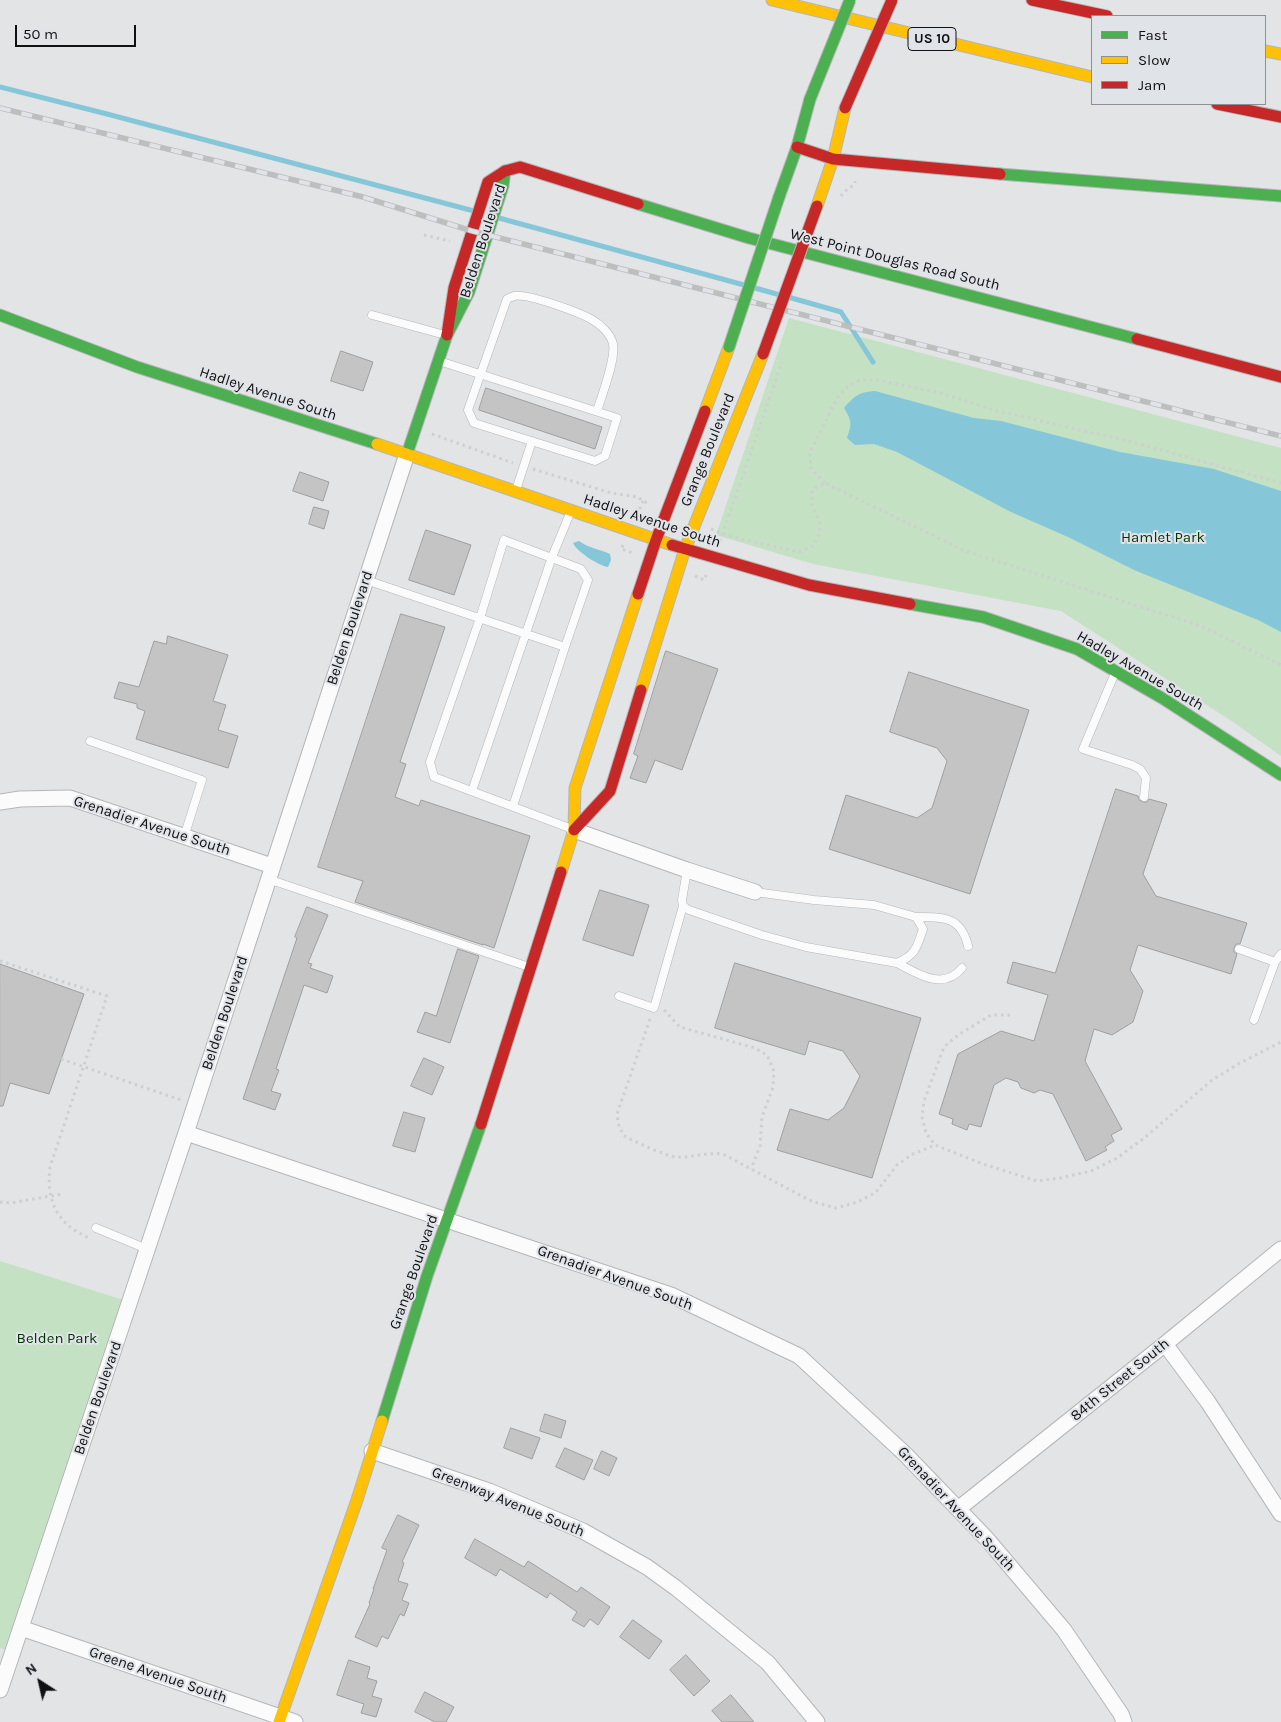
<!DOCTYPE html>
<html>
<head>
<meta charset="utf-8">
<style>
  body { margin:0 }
  #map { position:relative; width:1281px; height:1722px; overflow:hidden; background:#e2e4e6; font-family:Karla,sans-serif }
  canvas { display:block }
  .legend { position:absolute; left:1091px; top:15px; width:175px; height:90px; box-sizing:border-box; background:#e0e3e8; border:1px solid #8d8f92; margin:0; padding:6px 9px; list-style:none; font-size:15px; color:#101112 }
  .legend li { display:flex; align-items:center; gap:10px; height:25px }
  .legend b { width:25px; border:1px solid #8d8f92 }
  .north { position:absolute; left:15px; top:1657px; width:50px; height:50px; -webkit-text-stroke:4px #e0e3e8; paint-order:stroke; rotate:325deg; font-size:14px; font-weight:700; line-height:20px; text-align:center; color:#101112 }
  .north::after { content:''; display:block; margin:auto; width:18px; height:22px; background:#101112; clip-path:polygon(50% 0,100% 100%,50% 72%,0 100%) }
  .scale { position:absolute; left:15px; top:25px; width:121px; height:22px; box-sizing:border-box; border:2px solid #101112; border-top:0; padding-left:6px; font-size:15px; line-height:18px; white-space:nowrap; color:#101112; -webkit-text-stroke:4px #e0e3e8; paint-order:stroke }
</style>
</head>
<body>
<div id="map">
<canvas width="1281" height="1722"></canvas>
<ul class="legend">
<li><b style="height:6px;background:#4caf50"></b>Fast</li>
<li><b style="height:6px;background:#ffc107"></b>Slow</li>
<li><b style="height:6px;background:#c62828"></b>Jam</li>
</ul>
<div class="north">N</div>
<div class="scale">50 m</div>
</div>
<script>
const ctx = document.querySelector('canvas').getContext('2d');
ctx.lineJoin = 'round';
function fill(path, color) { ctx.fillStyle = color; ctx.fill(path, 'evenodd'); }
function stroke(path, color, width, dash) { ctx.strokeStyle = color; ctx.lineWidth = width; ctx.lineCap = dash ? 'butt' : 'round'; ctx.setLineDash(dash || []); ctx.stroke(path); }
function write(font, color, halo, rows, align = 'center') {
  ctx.font = font + ' Karla,sans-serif'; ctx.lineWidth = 4; ctx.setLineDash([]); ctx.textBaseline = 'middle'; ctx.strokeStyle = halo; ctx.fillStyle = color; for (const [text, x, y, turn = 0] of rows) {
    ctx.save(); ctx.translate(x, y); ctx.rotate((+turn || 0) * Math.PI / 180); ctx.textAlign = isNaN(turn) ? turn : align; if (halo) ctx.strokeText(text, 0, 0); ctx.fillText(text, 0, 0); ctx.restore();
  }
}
fill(new Path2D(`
  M 789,318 L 1281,448 L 1281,756 L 1233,722 L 1061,611 L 813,564 L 716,535 Z
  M 0,1261 L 130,1302 L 13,1652 L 0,1648 Z`), '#c4e1c3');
fill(new Path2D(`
  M 875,391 L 974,418 L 1001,421 L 1120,452 L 1214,469 L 1281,491 L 1281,632 L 1258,620 L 1134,570 L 1068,537 L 1011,512 L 897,452 L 874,444 L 855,445 L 847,438 C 852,424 852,421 844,408 C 855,396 858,392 875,391 Z
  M 579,541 C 588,548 599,549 610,554 L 611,560 L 608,567 C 599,566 576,551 573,543 Z`), '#85c7d9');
stroke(new Path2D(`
  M 0,87 L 107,114 L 474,211
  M 499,218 L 744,285
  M 755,288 L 780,295
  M 788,297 L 841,312 L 873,362`), '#85c7d9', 5);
const building = new Path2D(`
  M 341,351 L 373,362 L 363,391 L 331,381 Z
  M 486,388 L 602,427 L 595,449 L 479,410 Z
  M 300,472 L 329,482 L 323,501 L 293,491 Z
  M 314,507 L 329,511 L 324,529 L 309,524 Z
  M 426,530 L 471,545 L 454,595 L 409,580 Z
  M 401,614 L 445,627 L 400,762 L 406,764 L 395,797 L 419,806 L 421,800 L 530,836 L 494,948 L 483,944 L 483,945 L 355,902 L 363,881 L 318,867 Z
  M 168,636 L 228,655 L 213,701 L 226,705 L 218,730 L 238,736 L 228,768 L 136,739 L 145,711 L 137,708 L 137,704 L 114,698 L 119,682 L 139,687 L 154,641 L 166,644 Z
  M 666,651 L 718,669 L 682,770 L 655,760 L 646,783 L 630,778 L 638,756 L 634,754 Z
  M 909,672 L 1029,710 L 970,894 L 829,849 L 846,795 L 917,818 L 932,808 L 947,761 L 937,748 L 890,732 Z
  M 1116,789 L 1138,796 L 1139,800 L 1143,802 L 1147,802 L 1149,799 L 1167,804 L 1143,874 L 1156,896 L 1247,923 L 1240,944 L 1236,944 L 1234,948 L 1234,952 L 1237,954 L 1231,974 L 1138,945 L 1130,970 L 1143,991 L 1133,1022 L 1112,1035 L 1094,1029 L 1085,1061 L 1122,1129 L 1111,1135 L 1114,1141 L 1105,1147 L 1107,1150 L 1086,1161 L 1053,1094 L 1040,1090 L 1034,1093 L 1021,1088 L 1018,1082 L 1006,1078 L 994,1085 L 981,1127 L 969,1124 L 967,1130 L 952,1124 L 953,1119 L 939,1114 L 958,1054 L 1001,1031 L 1034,1041 L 1048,995 L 1007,983 L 1013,962 L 1055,973 Z
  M 600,890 L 649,905 L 633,956 L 583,940 Z
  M 307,907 L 328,915 L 308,963 L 312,964 L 310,968 L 333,976 L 327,993 L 304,985 L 276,1069 L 279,1070 L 271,1091 L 281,1094 L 275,1110 L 243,1099 L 297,938 L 295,937 Z
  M 458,949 L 479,956 L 450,1043 L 417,1032 L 425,1012 L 436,1016 Z
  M 735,963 L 921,1018 L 872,1178 L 777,1150 L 790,1109 L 828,1120 L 844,1108 L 860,1076 L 843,1051 L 809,1041 L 805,1055 L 715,1028 Z
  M 0,964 L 84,994 L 49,1094 L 10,1083 L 3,1106 L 0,1106 Z
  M 424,1058 L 444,1067 L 432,1095 L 411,1086 Z
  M 404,1112 L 425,1118 L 415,1152 L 393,1146 Z
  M 545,1414 L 566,1421 L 561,1438 L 540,1431 Z
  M 511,1428 L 540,1438 L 532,1459 L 504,1448 Z
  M 565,1448 L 593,1460 L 584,1480 L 556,1467 Z
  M 602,1451 L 617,1458 L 609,1476 L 594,1469 Z
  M 398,1515 L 419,1525 L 402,1562 L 404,1563 L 398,1581 L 408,1584 L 402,1600 L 409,1603 L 404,1616 L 400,1614 L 388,1639 L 382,1636 L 377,1647 L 355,1637 L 370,1604 L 369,1603 L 374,1589 L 373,1589 L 387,1550 L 382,1548 Z
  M 475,1539 L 524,1567 L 528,1561 L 577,1592 L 581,1587 L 610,1607 L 598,1625 L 590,1619 L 584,1627 L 572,1620 L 577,1612 L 550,1593 L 547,1598 L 500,1569 L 496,1576 L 465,1558 Z
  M 633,1620 L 662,1641 L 649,1659 L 620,1637 Z
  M 686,1655 L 710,1681 L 694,1696 L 670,1670 Z
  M 349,1660 L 370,1667 L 367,1678 L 377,1681 L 372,1696 L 382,1699 L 376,1717 L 361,1713 L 364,1704 L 337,1695 Z
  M 425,1692 L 454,1707 L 446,1722 L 435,1722 L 415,1712 Z
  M 731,1695 L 754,1722 L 722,1722 L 712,1711 Z`);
fill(building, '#c4c4c4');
stroke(building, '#9e9f9e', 1);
const lane = new Path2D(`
  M 372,315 L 445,335
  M 439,361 C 498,380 558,399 617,418 L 605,456 L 595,461 L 474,423 L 468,410 L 507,299 C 509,298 511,297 514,296 C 527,293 578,312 591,319 C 600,324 611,334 613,344 C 616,359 602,395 597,411
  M 516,490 L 532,441
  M 366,580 L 565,647 L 513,806
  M 565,647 L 588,580 L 581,569 L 504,540 L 480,618 L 430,762 L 434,777 L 572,829
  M 1115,673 L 1083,749 L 1132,765 L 1140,769 L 1146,778 L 1144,797
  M 90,741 L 202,780 L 184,837
  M 472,791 L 552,557 L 571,511
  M 687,870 L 682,900 L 683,906 L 689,910 L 762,935 L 806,947 L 897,963 C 916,955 917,947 923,929 L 916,917 L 874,905 L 814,900 L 755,892
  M 268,879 L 529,967
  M 916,917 C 943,917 961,916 968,946
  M 1239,949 L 1275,962
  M 897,963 C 918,974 943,991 962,968
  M 619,996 L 654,1008 L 683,906
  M 1254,1020 L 1275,962 L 1281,954
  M 96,1228 L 147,1249`);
const street = new Path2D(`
  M 0,802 L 20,799 L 70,798 L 272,866
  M 574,830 L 687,870 L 755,892
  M 186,1133 L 671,1295 L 799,1356 L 905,1454 L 987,1539 L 1064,1630 L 1121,1714 L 1124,1722
  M 1165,1344 L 1208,1402 L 1281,1514
  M 372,1451 L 489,1491 L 583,1531 L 647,1567 L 676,1588 L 768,1663 L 817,1722
  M 958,1509 L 1165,1344 L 1281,1249
  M 21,1628 L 295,1722
  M 0,1690 L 186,1133 L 407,454`);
const fast = new Path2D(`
  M 1000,174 L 1281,196
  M 779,197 L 797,147 L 810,99
  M 638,204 L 749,238 L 1137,339
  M 0,315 L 137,367 L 377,444
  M 407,454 L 447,335 L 469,292 L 503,186 L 505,171
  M 910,604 L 983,617 L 1077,649 L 1162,698 L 1281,775
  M 382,1421 L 427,1276 L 481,1124`);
const slow = new Path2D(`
  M 772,0 L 1092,77
  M 1265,51 L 1281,54
  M 817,206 L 833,159 L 845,108
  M 705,411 L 729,347
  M 377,444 L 672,545
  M 641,690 L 685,549 L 763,354
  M 561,872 L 574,830 L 575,788 L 638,594
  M 279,1722 L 356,1503 L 382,1421`);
const jam = new Path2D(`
  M 1032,0 L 1107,16
  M 1217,104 L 1281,117
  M 797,147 L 833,159 L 1000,174
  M 447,335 L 454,288 L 488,182 L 505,171 L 520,167 L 638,204
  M 1137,339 L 1281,377
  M 672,545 L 809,585 L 910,604
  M 638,594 L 656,540 L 705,411
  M 574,830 L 610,791 L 641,690
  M 481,1124 L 561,872`);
stroke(lane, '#b4b6b8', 9);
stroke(street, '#b4b6b8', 17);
stroke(fast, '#b4b6b8', 13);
stroke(slow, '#b4b6b8', 13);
stroke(jam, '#b4b6b8', 13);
stroke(new Path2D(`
  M 841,196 L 844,192 L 855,184 L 855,181
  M 424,235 L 450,241
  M 432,434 L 513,463
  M 533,469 L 611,493 L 638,497 L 643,501 L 650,504
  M 825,483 L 811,469 L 810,452 L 838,397 L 847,387 L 860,380 L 877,380 L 941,393 L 994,410 L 1132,442 L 1281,483
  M 637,515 L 643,501
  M 711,529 L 729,536 L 799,552 L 813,546 L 819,535 L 820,524 L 812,504 L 812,490 L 825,483 L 965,551 L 1201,626 L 1281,665
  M 720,541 L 782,362
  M 623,545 L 621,549 L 633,553
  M 695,576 L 704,580 L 707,573
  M 0,961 L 107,996 L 50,1167 C 46,1201 57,1224 89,1238
  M 664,1010 L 680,1027 L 755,1048 L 767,1055 L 774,1071 L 773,1087 L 762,1117 L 760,1146 L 751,1169
  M 1010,1015 L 991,1015 L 958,1035 L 944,1047 L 924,1101 L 922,1117 L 926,1133 L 935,1145 L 983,1164 L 1037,1181 L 1060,1178 L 1091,1171 L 1117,1158 L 1143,1139 L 1211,1081 L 1238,1064 L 1281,1042
  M 650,1019 L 617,1114 C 618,1123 619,1129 625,1136 C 630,1140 669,1157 676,1157 C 691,1158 706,1152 723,1154 L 811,1201 L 836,1208 L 858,1202 L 876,1192 L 897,1165 L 913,1154 L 935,1145
  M 61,1059 L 181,1100
  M 0,1202 L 11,1203 L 62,1194`), '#cecfcf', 3, [2.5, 4]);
stroke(lane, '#fbfbfb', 8);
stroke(street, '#fbfbfb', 15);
stroke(fast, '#4caf50', 11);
stroke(slow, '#ffc107', 11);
stroke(jam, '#c62828', 11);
const rail = new Path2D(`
  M 0,108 L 363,197 L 472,231 L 1281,436`);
stroke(rail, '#bdbebe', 5.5);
stroke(rail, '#e0e3e8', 4, [11]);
const fastBridge = new Path2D(`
  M 810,99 L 850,0
  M 729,347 L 779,197`);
const jamBridge = new Path2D(`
  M 845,108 L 892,0
  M 763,354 L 817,206`);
stroke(fastBridge, '#b4b6b8', 13, []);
stroke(jamBridge, '#b4b6b8', 13, []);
stroke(fastBridge, '#4caf50', 11);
stroke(jamBridge, '#c62828', 11);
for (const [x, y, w] of [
  [932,39,48]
]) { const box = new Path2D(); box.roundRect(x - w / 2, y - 11.5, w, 23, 4); ctx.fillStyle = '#e0e3e8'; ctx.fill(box); stroke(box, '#101112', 1); }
write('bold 14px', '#101112', null, [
  ["US 10",932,39]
]);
write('15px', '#101112', '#e0e3e8', [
  ["Belden Boulevard",483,241,-72],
  ["West Point Douglas Road South",895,260,14],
  ["Hadley Avenue South",268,394,18],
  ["Grange Boulevard",708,450,-68],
  ["Hadley Avenue South",652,521,18],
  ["Belden Boulevard",350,628,-72],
  ["Hadley Avenue South",1140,671,30],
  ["Grenadier Avenue South",152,826,18],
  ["Belden Boulevard",225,1013,-72],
  ["Grange Boulevard",414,1272,-71],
  ["Grenadier Avenue South",615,1278,20],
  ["84th Street South",1120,1380,-39],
  ["Belden Boulevard",98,1398,-71],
  ["Greenway Avenue South",508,1502,22],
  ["Grenadier Avenue South",956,1509,47],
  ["Greene Avenue South",158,1675,19]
]);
write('15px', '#003400', '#e0e3e8', [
  ["Hamlet Park",1163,538],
  ["Belden Park",57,1339]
]);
</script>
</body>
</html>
